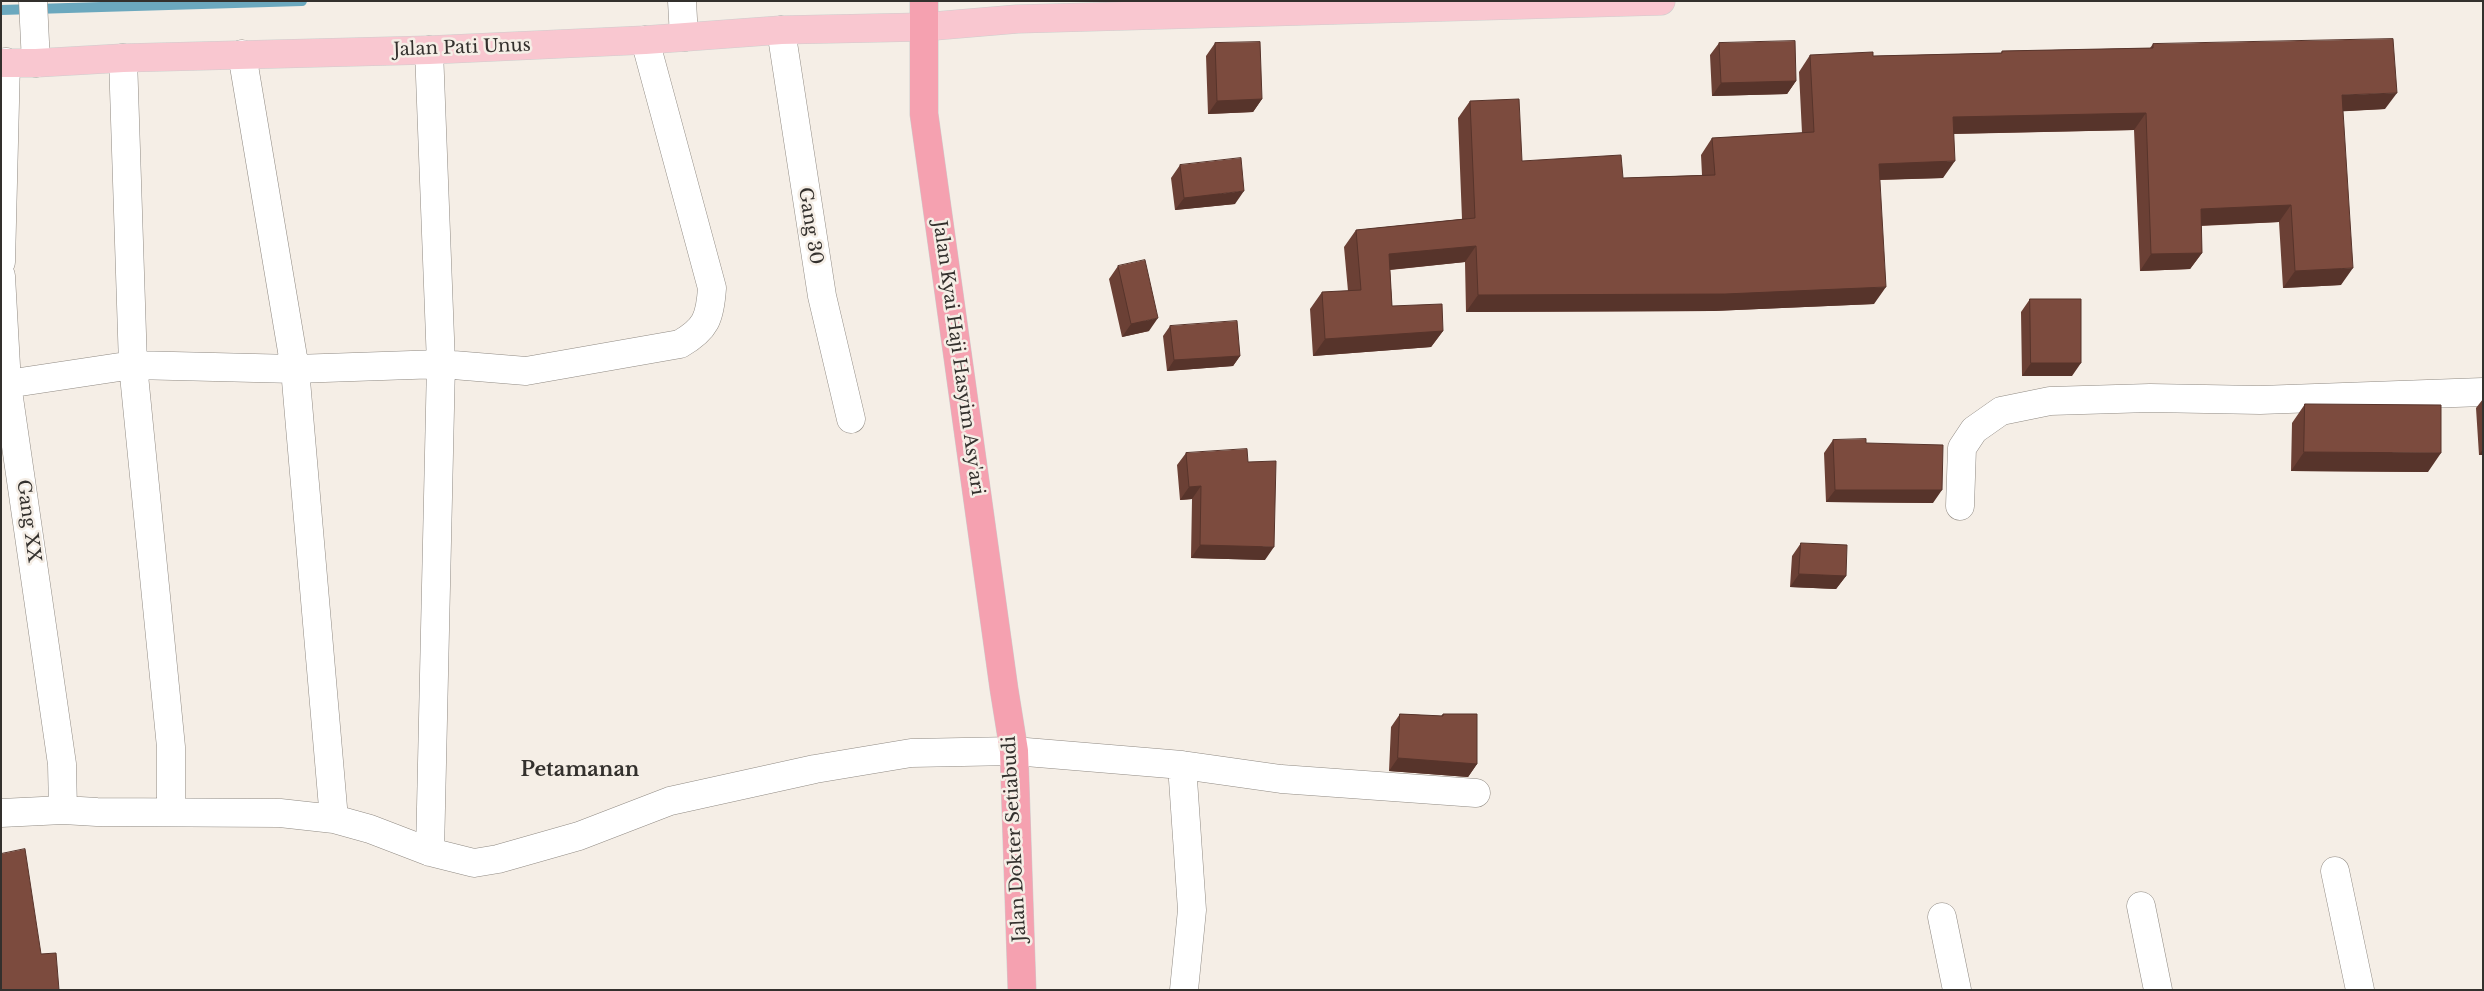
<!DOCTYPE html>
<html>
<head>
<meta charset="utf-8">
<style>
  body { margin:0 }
  #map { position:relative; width:2484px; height:991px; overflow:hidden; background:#f5eee6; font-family:"Libre Baskerville",serif }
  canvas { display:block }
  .frame { position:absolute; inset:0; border:2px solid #33302d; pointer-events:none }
</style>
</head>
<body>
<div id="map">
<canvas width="2484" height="991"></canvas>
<div class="frame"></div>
</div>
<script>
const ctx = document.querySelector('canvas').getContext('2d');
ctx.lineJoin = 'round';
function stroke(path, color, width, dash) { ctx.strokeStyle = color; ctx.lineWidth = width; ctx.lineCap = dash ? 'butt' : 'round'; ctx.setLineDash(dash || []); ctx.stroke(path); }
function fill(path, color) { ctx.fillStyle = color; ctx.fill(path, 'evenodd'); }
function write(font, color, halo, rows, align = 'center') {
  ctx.font = font + ' "Libre Baskerville",serif'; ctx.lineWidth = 5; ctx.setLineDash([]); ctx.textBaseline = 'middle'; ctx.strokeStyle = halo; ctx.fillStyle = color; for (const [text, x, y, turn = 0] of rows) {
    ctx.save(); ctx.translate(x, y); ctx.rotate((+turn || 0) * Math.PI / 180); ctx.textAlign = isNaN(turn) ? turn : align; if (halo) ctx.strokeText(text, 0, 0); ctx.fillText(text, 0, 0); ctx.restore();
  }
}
stroke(new Path2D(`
  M 1,10 L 302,1`), '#6ba8be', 10);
const minor = new Path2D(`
  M 33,1 L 36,63
  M 682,1 L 684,37
  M 781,30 L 822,296 L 851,419
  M 429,50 L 441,364 L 430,852
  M 242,54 L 295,369 L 334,819
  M 123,58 L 133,365 L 171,747 L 171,812
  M 1,262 L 6,62
  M 1,276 L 7,384 L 62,764 L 63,810
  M 7,384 L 133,365 L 295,369 L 441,364 L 526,371 L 680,344 C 706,329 710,318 712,288 L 645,40
  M 1960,506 L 1962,448 L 1974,430 L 2001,411 L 2050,401 L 2150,398 L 2260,400 L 2483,392
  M 1182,765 L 1192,910 L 1184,990
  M 1,813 L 63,810 L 97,812 L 280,813 L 334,819 L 370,829 L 430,852 L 474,863 L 498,859 L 579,836 L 670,801 L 815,769 L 911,753 L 1014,751 L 1182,765 L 1281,779 L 1476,793
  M 2335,871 L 2360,990
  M 2141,906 L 2158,990
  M 1942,917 L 1957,990`);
const major = new Path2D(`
  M 1,63 L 36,63 L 123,58 L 429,50 L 645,40 L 781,30 L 923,27 L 1017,19 L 1661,1`);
const highway = new Path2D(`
  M 924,1 L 924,114 L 1004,689 L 1014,751 L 1022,990`);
stroke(minor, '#908a83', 29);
stroke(major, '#cecdcd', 29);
stroke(highway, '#cecdcd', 29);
stroke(minor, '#fff', 28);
stroke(major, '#f9c7d0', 28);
stroke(highway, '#f5a1b0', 28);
fill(new Path2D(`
  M 1215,43 L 1262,99 L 1253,112 L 1208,114 L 1206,56 Z
  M 1719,43 L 1796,81 L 1787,94 L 1712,96 L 1710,55 Z
  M 2153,44 L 2385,109 L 2343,111 L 2341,285 L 2283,288 L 2279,222 L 2201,226 L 2202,253 L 2190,269 L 2140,271 L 2134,130 L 1954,134 L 1943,178 L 1880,180 L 1874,304 L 1713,311 L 1466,312 L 1465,262 L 1390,270 L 1392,306 L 1443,331 L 1431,347 L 1313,356 L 1310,309 L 1322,292 L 1348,291 L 1344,247 L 1356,230 L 1462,219 L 1458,118 L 1470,101 L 1522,161 L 1623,178 L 1702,175 L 1701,155 L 1712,138 L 1802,133 L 1799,72 L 1810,55 L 1873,56 L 2001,53 L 2002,51 L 2150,48 Z
  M 1180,165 L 1235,204 L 1175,210 L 1171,178 Z
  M 1118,266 L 1149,331 L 1122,337 L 1109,279 Z
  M 2030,299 L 2072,376 L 2022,376 L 2021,312 Z
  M 1170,326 L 1240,356 L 1233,366 L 1167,371 L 1163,336 Z
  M 2483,399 L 2483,455 L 2479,455 L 2476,408 Z
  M 2305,404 L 2428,472 L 2291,471 L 2292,423 Z
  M 1833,440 L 1866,443 L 1933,503 L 1826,502 L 1824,453 Z
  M 1186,453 L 1248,462 L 1265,560 L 1191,558 L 1192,499 L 1180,500 L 1177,465 Z
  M 1801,543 L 1846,576 L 1836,589 L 1790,587 L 1792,556 Z
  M 1400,714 L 1441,716 L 1443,714 L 1477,764 L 1468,777 L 1389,771 L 1391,727 Z`), '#6b4035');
fill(new Path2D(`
  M 1796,81 L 1787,94 L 1712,96 L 1721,83 Z
  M 2397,93 L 2385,109 L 2331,112 L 2342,95 Z
  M 1262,99 L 1253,112 L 1208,114 L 1217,101 Z
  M 2146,113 L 2134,130 L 1941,134 L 1953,117 Z
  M 1955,161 L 1943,178 L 1867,180 L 1879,164 Z
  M 1244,191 L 1235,204 L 1175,210 L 1184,198 Z
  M 2291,205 L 2279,222 L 2189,226 L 2201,209 Z
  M 1476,246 L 1465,262 L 1377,271 L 1389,254 Z
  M 2202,253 L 2190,269 L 2140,271 L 2151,254 Z
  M 2353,268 L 2341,285 L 2283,288 L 2295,271 Z
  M 1886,287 L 1874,304 L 1713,311 L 1466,312 L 1478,295 Z
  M 1158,318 L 1149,331 L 1122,337 L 1131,324 Z
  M 1443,331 L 1431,347 L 1313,356 L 1325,339 Z
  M 1240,356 L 1233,366 L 1167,371 L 1174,360 Z
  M 2031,363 L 2081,363 L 2072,376 L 2022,376 Z
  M 2483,449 L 2483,455 L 2479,455 Z
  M 2304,452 L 2441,453 L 2428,472 L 2291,471 Z
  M 1201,486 L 1192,499 L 1180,500 L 1189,487 Z
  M 1835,490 L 1942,490 L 1933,503 L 1826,502 Z
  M 1200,545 L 1274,547 L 1265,560 L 1191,558 Z
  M 1799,574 L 1846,576 L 1836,589 L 1790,587 Z
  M 1398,758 L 1477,764 L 1468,777 L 1389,771 Z`), '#57342b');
const building = new Path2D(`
  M 2393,39 L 2397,93 L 2342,95 L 2353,268 L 2295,271 L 2291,205 L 2201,209 L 2202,253 L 2151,254 L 2146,113 L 1953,117 L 1955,161 L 1879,164 L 1886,287 L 1725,294 L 1478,295 L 1476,246 L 1389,254 L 1392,306 L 1442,304 L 1443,331 L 1325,339 L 1322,292 L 1361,290 L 1356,230 L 1475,218 L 1470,101 L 1519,99 L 1522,161 L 1621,155 L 1623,178 L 1715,175 L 1712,138 L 1814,132 L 1810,55 L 1873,52 L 1873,56 L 2002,53 L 2002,51 L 2153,48 L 2153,44 Z
  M 1795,41 L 1796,81 L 1721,83 L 1719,43 Z
  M 1260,42 L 1262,99 L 1217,101 L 1215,43 Z
  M 1241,158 L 1244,191 L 1184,198 L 1180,165 Z
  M 1145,260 L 1158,318 L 1131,324 L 1118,266 Z
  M 2030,299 L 2081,299 L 2081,363 L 2031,363 Z
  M 1237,321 L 1240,356 L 1174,360 L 1170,326 Z
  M 2305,404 L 2441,405 L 2441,453 L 2304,452 Z
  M 1866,439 L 1866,443 L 1943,445 L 1942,490 L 1835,490 L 1833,440 Z
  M 1247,449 L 1248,462 L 1276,461 L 1274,547 L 1200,545 L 1201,486 L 1189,487 L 1186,453 Z
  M 1801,543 L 1847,545 L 1846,576 L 1799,574 Z
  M 1400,714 L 1443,716 L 1443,714 L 1477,714 L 1477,764 L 1398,758 Z
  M 25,849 L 41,954 L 56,953 L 59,990 L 1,990 L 1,854 Z`);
fill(building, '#7c4b3e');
stroke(building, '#57342b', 1);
write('18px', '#33302d', '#f5eee6', [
  ["Jalan Pati Unus",462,48,-2],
  ["Gang 30",810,226,81],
  ["Jalan Kyai Haji Hasyim Asy'ari",958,358,82],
  ["Gang XX",28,521,82],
  ["Jalan Dokter Setiabudi",1015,839,-93]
]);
write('bold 20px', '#33302d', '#f5eee6', [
  ["Petamanan",580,770]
]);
</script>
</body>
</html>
